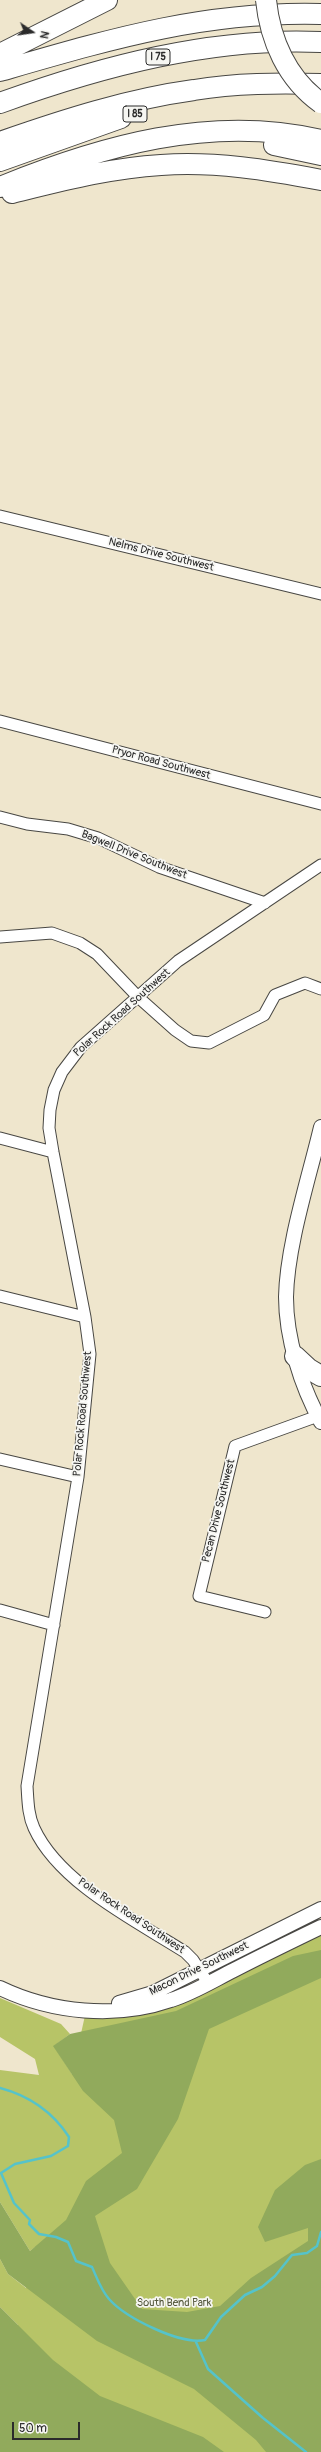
<!DOCTYPE html>
<html>
<head>
<meta charset="utf-8">
<style>
  body { margin:0 }
  #map { position:relative; width:321px; height:2452px; overflow:hidden; background:#efe6cd; font-family:Pangolin,sans-serif }
  canvas { display:block }
  .north { position:absolute; left:12px; top:12px; width:40px; height:40px; -webkit-text-stroke:3px #f6f6f2; paint-order:stroke; rotate:103deg; font-size:11px; font-weight:700; line-height:16px; text-align:center; color:#2b2b2b }
  .north::after { content:''; display:block; margin:auto; width:14px; height:18px; background:#2b2b2b; clip-path:polygon(50% 0,100% 100%,50% 72%,0 100%) }
  .scale { position:absolute; left:12px; top:2422px; width:68px; height:18px; box-sizing:border-box; border:2px solid #2b2b2b; border-top:0; padding-left:5px; font-size:12px; line-height:14px; white-space:nowrap; color:#2b2b2b; -webkit-text-stroke:3px #f6f6f2; paint-order:stroke }
</style>
</head>
<body>
<div id="map">
<canvas width="321" height="2452"></canvas>
<div class="north">N</div>
<div class="scale">50 m</div>
</div>
<script>
const ctx = document.querySelector('canvas').getContext('2d');
ctx.lineJoin = 'round';
function fill(path, color) { ctx.fillStyle = color; ctx.fill(path, 'evenodd'); }
function stroke(path, color, width, dash) { ctx.strokeStyle = color; ctx.lineWidth = width; ctx.lineCap = dash ? 'butt' : 'round'; ctx.setLineDash(dash || []); ctx.stroke(path); }
function write(font, color, halo, rows, align = 'center') {
  ctx.font = font + ' Pangolin,sans-serif'; ctx.lineWidth = 3.5; ctx.setLineDash([]); ctx.textBaseline = 'middle'; ctx.strokeStyle = halo; ctx.fillStyle = color; for (const [text, x, y, turn = 0] of rows) {
    ctx.save(); ctx.translate(x, y); ctx.rotate((+turn || 0) * Math.PI / 180); ctx.textAlign = isNaN(turn) ? turn : align; if (halo) ctx.strokeText(text, 0, 0); ctx.fillText(text, 0, 0); ctx.restore();
  }
}
fill(new Path2D(`
  M 321,1926 L 321,2452 L 0,2452 L 18,2325 L 0,2307 L 0,2259 L 8,2274 L 26,2288 L 35,2247 L 30,2251 L 0,2202 L 0,2070 L 39,2075 L 35,2059 L 0,2037 L 0,1998 L 61,2024 L 70,2034 L 54,2046 L 72,2074 L 86,2011 L 208,1983 Z`), '#b7c467');
fill(new Path2D(`
  M 321,1950 L 321,1978 L 209,2029 L 178,2119 L 137,2189 L 95,2216 L 110,2263 L 142,2309 L 187,2312 L 220,2306 L 251,2278 L 308,2241 L 308,2228 L 265,2242 L 258,2227 L 275,2190 L 305,2165 L 321,2159 L 321,2452 L 266,2452 L 256,2440 L 194,2389 L 97,2341 L 8,2274 L 0,2259 L 0,2202 L 30,2251 L 66,2220 L 86,2181 L 122,2153 L 114,2120 L 83,2091 L 53,2046 L 70,2034 L 176,2011 L 293,1956 Z
  M 0,2307 L 53,2360 L 100,2396 L 203,2437 L 224,2452 L 0,2452 Z`), '#91aa5c');
stroke(new Path2D(`
  M 0,2088 C 30,2096 52,2111 69,2137 L 68,2146 L 51,2156 L 15,2164 L 1,2173 L 14,2203 L 30,2220 L 29,2224 L 39,2234 L 56,2237 L 68,2242 L 76,2261 L 92,2267 C 97,2278 101,2290 109,2299 C 126,2318 180,2345 205,2340 L 221,2317 L 245,2295 L 262,2287 L 275,2276 L 292,2255 L 307,2253 L 317,2246 L 321,2232
  M 196,2342 L 208,2369 L 263,2418 L 306,2452`), '#55c3ca', 2.5);
const minor = new Path2D(`
  M 0,516 L 321,594
  M 0,721 L 321,804
  M 0,817 L 27,824 L 68,829 L 98,838 L 159,867 L 265,903
  M 0,937 L 52,933 L 80,943 L 97,954 L 138,997 L 175,1030 L 191,1041 L 209,1043 L 264,1015 L 275,995 L 305,983 L 321,989
  M 0,1138 L 53,1152
  M 0,1296 L 85,1317
  M 0,1459 L 78,1477
  M 0,1610 L 54,1625
  M 265,1612 L 199,1596 L 235,1446 L 318,1416
  M 208,1983 L 193,1960 L 185,1952 C 136,1921 59,1883 34,1828 C 28,1815 28,1801 27,1786 L 78,1477 L 90,1354 L 85,1317 L 53,1152 L 49,1128 L 50,1110 L 54,1090 L 62,1072 L 81,1047 L 178,961 L 321,865`);
const tertiary = new Path2D(`
  M 321,1127 C 309,1178 287,1245 286,1297 C 286,1338 301,1386 321,1422
  M 0,1988 C 52,2013 116,2019 171,2000 C 193,1993 214,1980 234,1970 C 263,1955 292,1941 321,1927
  M 119,2003 L 153,1993 L 321,1909`);
const motorway = new Path2D(`
  M 0,54 L 107,0
  M 0,71 C 111,39 204,11 321,14
  M 0,103 C 102,66 212,37 321,42
  M 0,142 C 63,120 128,99 194,90 C 236,83 278,83 321,84
  M 274,145 L 321,155
  M 0,161 L 121,118
  M 0,187 C 101,146 211,114 321,140
  M 12,193 C 61,181 110,168 161,165 C 214,161 269,170 321,180
  M 295,1356 L 309,1369 L 321,1376`);
stroke(minor, '#484743', 13);
stroke(tertiary, '#484743', 16);
stroke(motorway, '#484743', 22);
stroke(minor, '#fff', 11);
stroke(tertiary, '#fff', 14);
stroke(motorway, '#fff', 20);
const motorwayBridge = new Path2D(`
  M 266,0 C 270,40 287,79 321,103`);
stroke(motorwayBridge, '#484743', 22, []);
stroke(motorwayBridge, '#fff', 20);
for (const [x, y, w] of [
  [158,57,24],
  [135,114,24]
]) { const box = new Path2D(); box.roundRect(x - w / 2, y - 8, w, 16, 3); ctx.fillStyle = '#f6f6f2'; ctx.fill(box); stroke(box, '#2b2b2b', 1); }
write('bold 10px', '#2b2b2b', null, [
  ["I 75",158,57],
  ["I 85",135,114]
]);
write('11px', '#2b2b2b', '#f6f6f2', [
  ["Nelms Drive Southwest",161,555,14],
  ["Pryor Road Southwest",161,763,15],
  ["Bagwell Drive Southwest",134,855,22],
  ["Polar Rock Road Southwest",122,1013,-42],
  ["Polar Rock Road Southwest",83,1414,-85],
  ["Pecan Drive Southwest",219,1511,-76],
  ["Polar Rock Road Southwest",131,1916,34],
  ["Macon Drive Southwest",199,1969,-26]
]);
write('11px', '#55593d', '#f6f6f2', [
  ["South Bend Park",174,2303]
]);
</script>
</body>
</html>
